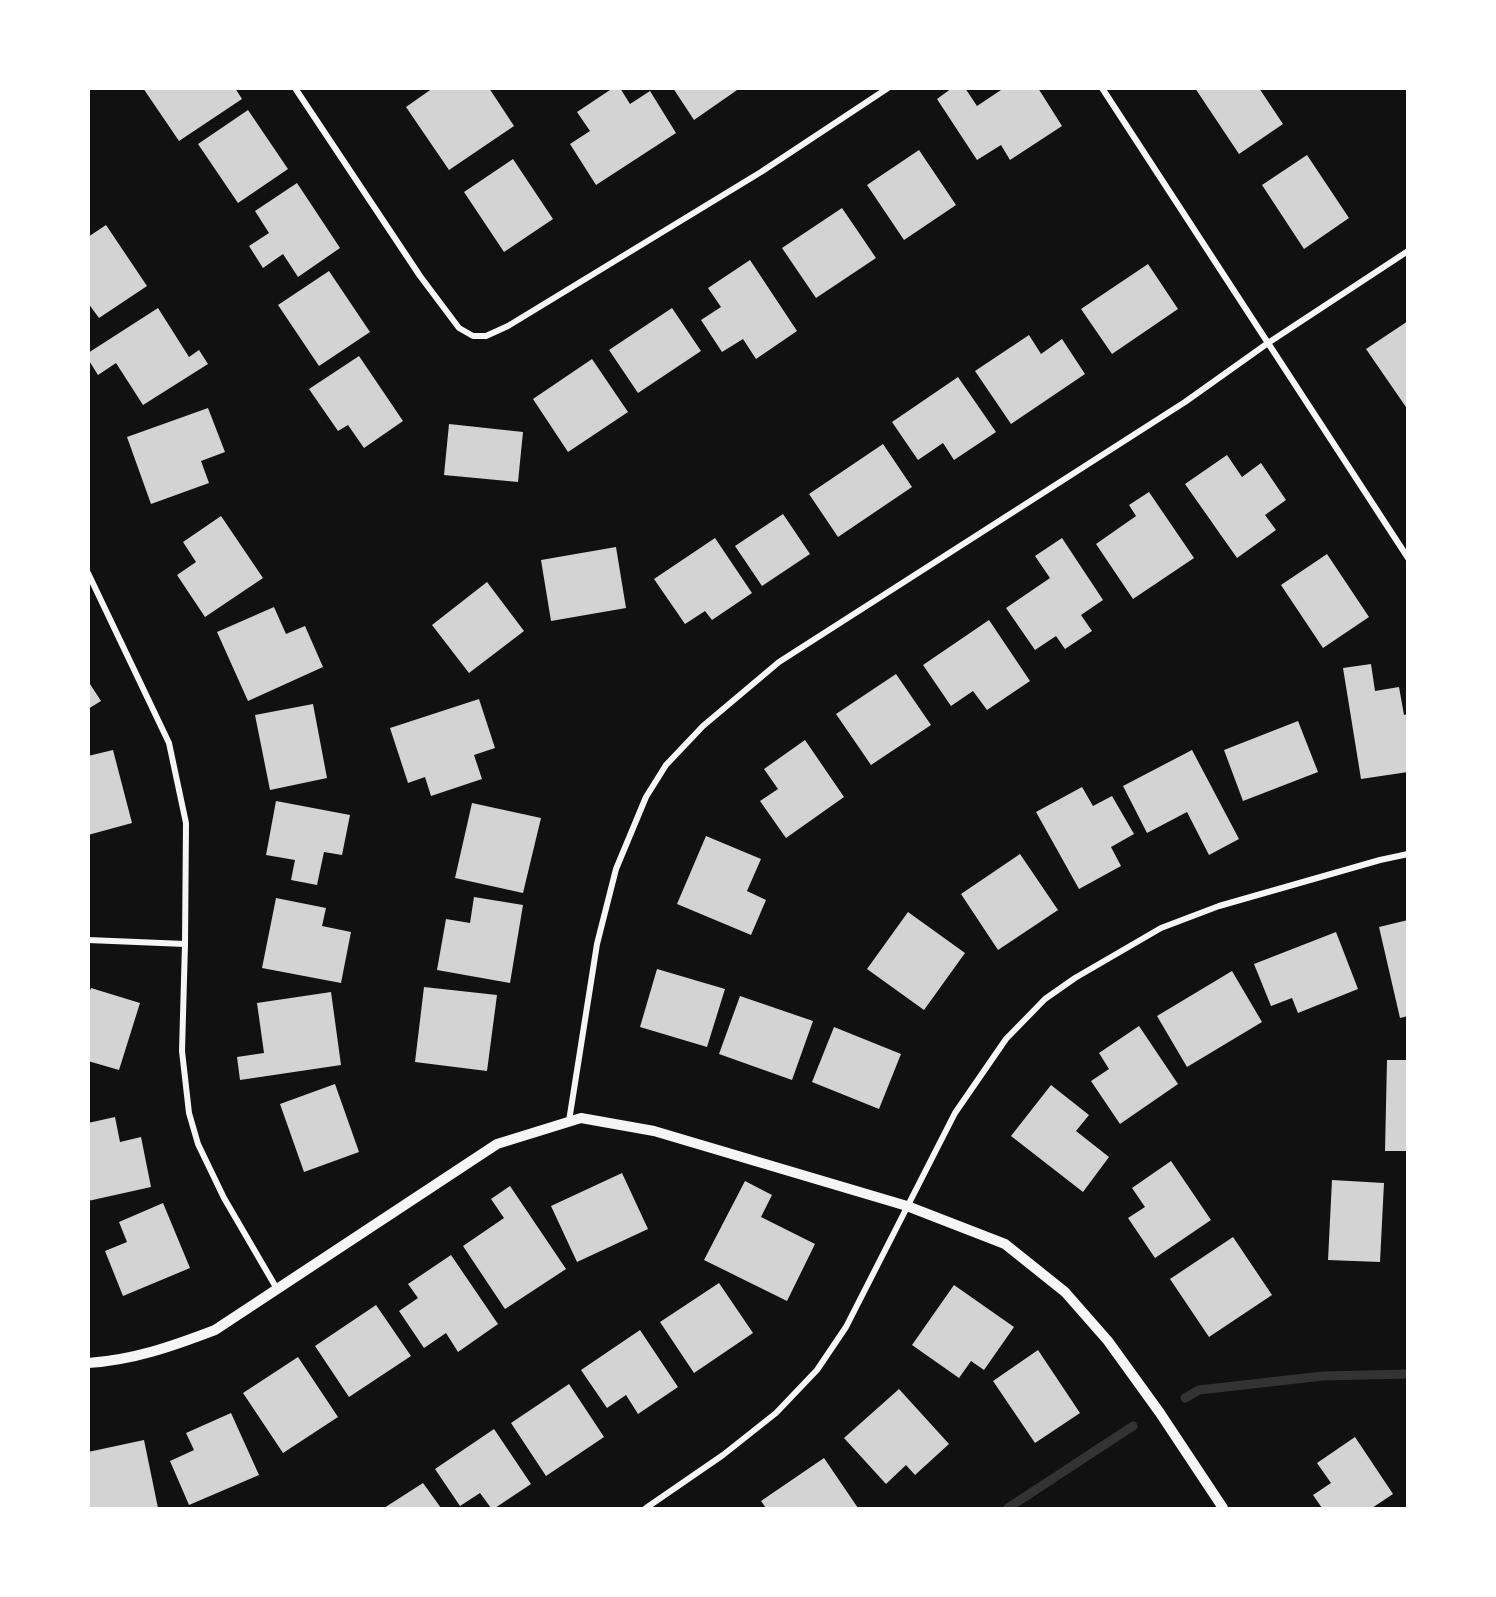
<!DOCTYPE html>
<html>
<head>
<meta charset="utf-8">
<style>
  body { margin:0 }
  #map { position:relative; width:1496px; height:1597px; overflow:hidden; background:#111; font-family:"Work Sans",sans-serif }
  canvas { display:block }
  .frame { position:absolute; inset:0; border:90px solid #fff; pointer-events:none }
</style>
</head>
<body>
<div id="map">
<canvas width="1496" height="1597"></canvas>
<div class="frame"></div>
</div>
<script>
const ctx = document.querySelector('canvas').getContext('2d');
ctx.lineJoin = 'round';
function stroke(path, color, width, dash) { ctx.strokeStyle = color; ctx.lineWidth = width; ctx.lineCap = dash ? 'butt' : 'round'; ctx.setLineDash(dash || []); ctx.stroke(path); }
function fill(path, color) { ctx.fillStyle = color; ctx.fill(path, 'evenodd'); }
stroke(new Path2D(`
  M 1185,1398 L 1199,1390 L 1323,1376 L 1408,1374
  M 1008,1508 L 1133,1426`), '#333', 9);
fill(new Path2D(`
  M 143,88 L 235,88 L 242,99 L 179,141 Z
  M 433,88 L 489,88 L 514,126 L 449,170 L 406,107 Z
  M 613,88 L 620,88 L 630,104 L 650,91 L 676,133 L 596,185 L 570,144 L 590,131 L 577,112 Z
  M 673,88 L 740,88 L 694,120 Z
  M 952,88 L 965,88 L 977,106 L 1004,88 L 1038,88 L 1062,126 L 1010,160 L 1001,145 L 977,160 L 937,99 Z
  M 1195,88 L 1259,88 L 1283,124 L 1239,154 Z
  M 248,110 L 288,169 L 238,203 L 198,144 Z
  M 919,150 L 956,205 L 904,240 L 867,185 Z
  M 1307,155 L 1349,218 L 1304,249 L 1262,185 Z
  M 513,159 L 553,219 L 504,252 L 464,192 Z
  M 297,183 L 340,248 L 298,277 L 283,254 L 263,268 L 249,246 L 269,233 L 255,211 Z
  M 842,208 L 876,258 L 816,298 L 782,248 Z
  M 106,225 L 147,286 L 99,318 L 88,303 L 88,237 Z
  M 750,260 L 797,331 L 756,359 L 743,339 L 722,352 L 701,320 L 721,307 L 708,288 Z
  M 1148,264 L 1178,309 L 1112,354 L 1081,309 Z
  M 329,271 L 370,332 L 319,366 L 278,305 Z
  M 158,308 L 189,357 L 199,350 L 208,364 L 143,405 L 116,363 L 98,375 L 88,359 L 88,353 Z
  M 672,308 L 701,351 L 638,393 L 609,350 Z
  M 1408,321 L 1408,410 L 1366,349 Z
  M 1029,335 L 1041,354 L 1062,339 L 1085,374 L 1011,424 L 975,371 Z
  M 359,356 L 403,421 L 364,448 L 348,425 L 338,431 L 309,389 Z
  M 592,359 L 628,412 L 568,452 L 533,399 Z
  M 958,377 L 996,432 L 954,460 L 943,443 L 918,460 L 892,422 Z
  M 208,408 L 225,452 L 201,461 L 209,483 L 151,504 L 127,437 Z
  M 449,424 L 523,432 L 518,482 L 444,475 Z
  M 883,444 L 912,487 L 838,537 L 809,494 Z
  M 1227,455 L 1242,477 L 1261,463 L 1286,500 L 1265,515 L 1276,530 L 1237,558 L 1185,484 Z
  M 1149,492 L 1194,558 L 1133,599 L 1096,544 L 1136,516 L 1129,505 Z
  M 783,514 L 810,554 L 762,586 L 735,546 Z
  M 221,516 L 263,578 L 205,617 L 177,575 L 196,562 L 183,542 Z
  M 715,538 L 752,593 L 712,620 L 705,611 L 685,624 L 654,579 Z
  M 1062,538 L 1103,600 L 1081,615 L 1092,631 L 1065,649 L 1056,636 L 1035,650 L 1006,608 L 1050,578 L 1035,556 Z
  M 616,547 L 626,608 L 551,621 L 541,560 Z
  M 1327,554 L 1369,617 L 1323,648 L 1281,585 Z
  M 487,582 L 524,631 L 469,673 L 432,625 Z
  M 274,607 L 286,634 L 305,626 L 323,667 L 248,701 L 217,632 Z
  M 989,620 L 1030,681 L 987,710 L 973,691 L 951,706 L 923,665 Z
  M 1371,664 L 1375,691 L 1399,687 L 1404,715 L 1408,714 L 1408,772 L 1361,779 L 1343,668 Z
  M 896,674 L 931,725 L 871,765 L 836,714 Z
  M 88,681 L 101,701 L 88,709 Z
  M 479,699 L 495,748 L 474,755 L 482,779 L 431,796 L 425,777 L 408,783 L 390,728 Z
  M 313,704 L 327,778 L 270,790 L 255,715 Z
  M 1298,721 L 1318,772 L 1243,801 L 1224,750 Z
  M 805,740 L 844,797 L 786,838 L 760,801 L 778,789 L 764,769 Z
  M 113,750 L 132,823 L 88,835 L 88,756 Z
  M 1192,750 L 1239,839 L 1209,855 L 1187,812 L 1147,833 L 1123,786 Z
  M 1082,787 L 1093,806 L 1112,796 L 1134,834 L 1111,847 L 1121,866 L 1079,889 L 1036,812 Z
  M 276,801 L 350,815 L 342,855 L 324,852 L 317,885 L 291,880 L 295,860 L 266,855 Z
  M 472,803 L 541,818 L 523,893 L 455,878 Z
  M 706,836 L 761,859 L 747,891 L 766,900 L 751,935 L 677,904 Z
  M 1020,854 L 1058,910 L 998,950 L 961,894 Z
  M 474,897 L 523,905 L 510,983 L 437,970 L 446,919 L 470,923 Z
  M 276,898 L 326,908 L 322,926 L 351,932 L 341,983 L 262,968 Z
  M 908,912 L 965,953 L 924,1010 L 867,969 Z
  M 1408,920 L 1408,1016 L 1400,1018 L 1379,927 Z
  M 1336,932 L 1358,989 L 1298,1013 L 1292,998 L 1271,1006 L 1254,964 Z
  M 657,969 L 725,989 L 707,1047 L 640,1027 Z
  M 1232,971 L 1262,1022 L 1187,1067 L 1157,1016 Z
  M 424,987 L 497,995 L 487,1071 L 415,1062 Z
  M 91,988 L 140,1003 L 119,1070 L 88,1061 L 88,996 Z
  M 331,992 L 341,1065 L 240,1080 L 237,1057 L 264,1053 L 257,1003 Z
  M 740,996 L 813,1021 L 792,1080 L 719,1054 Z
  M 1139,1026 L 1178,1084 L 1120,1124 L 1091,1081 L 1109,1069 L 1099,1053 Z
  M 834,1027 L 901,1054 L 879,1109 L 812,1082 Z
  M 1387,1060 L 1408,1060 L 1408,1151 L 1385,1151 Z
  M 335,1084 L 359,1152 L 304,1172 L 280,1104 Z
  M 1051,1085 L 1089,1115 L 1076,1131 L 1109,1157 L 1083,1192 L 1011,1136 Z
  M 115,1117 L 120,1142 L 141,1137 L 151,1187 L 88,1201 L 88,1123 Z
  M 1171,1161 L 1211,1220 L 1155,1258 L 1128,1218 L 1145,1207 L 1132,1188 Z
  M 622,1173 L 648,1229 L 577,1262 L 551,1206 Z
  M 1332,1180 L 1384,1183 L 1380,1262 L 1328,1260 Z
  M 745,1181 L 772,1195 L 761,1217 L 815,1244 L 787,1301 L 704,1260 Z
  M 510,1186 L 566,1269 L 505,1309 L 463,1246 L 504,1218 L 491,1199 Z
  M 163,1203 L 190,1268 L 123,1296 L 105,1251 L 127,1242 L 119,1222 Z
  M 1233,1237 L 1272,1295 L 1209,1337 L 1170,1279 Z
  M 451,1255 L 498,1324 L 458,1352 L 446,1333 L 424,1348 L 399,1311 L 418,1298 L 408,1284 Z
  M 719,1283 L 753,1333 L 694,1373 L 660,1322 Z
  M 954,1285 L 1014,1327 L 984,1370 L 971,1361 L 959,1378 L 912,1345 Z
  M 376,1305 L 411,1356 L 349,1397 L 315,1346 Z
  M 640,1330 L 678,1387 L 638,1414 L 626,1395 L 607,1408 L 581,1370 Z
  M 1038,1350 L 1080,1413 L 1035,1443 L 993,1381 Z
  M 298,1357 L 338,1417 L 283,1453 L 243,1393 Z
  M 569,1384 L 604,1437 L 546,1476 L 511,1423 Z
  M 899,1389 L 949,1444 L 915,1475 L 906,1465 L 886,1484 L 844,1438 Z
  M 231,1413 L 259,1475 L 189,1505 L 170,1461 L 194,1450 L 186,1433 Z
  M 494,1429 L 531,1484 L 495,1508 L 491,1508 L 480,1493 L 460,1506 L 435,1469 Z
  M 1355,1437 L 1393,1494 L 1372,1508 L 1322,1508 L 1313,1495 L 1331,1483 L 1317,1463 Z
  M 144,1440 L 158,1508 L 88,1508 L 88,1452 Z
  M 824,1458 L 858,1508 L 766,1508 L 761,1501 Z
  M 423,1483 L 441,1508 L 384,1508 Z`), '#d3d3d3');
stroke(new Path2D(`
  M 295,88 L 420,276 L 459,328 L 473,336 L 486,336 L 508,326 L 761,172 L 888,88
  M 1102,88 L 1408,558
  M 88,573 L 169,743 L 186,823 L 185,944 L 182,1051 L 189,1113 L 198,1144 L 224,1198 L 277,1289
  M 88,940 L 185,944
  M 569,1121 L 597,944 L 616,869 L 646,797 L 666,765 L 703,726 L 779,662 L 1185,402 L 1268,343 L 1408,251
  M 646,1508 L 723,1455 L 776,1413 L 817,1370 L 846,1327 L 955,1113 L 1006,1039 L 1045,999 L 1075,978 L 1161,928 L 1219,906 L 1380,860 L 1408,854`), '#f5f5f5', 6);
stroke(new Path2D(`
  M 88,1363 C 134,1360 173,1346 215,1330 L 497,1144 L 581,1118 L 654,1131 L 907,1206 L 1005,1244 L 1065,1292 L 1108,1341 L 1160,1413 L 1223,1508`), '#f5f5f5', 10);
</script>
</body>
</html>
